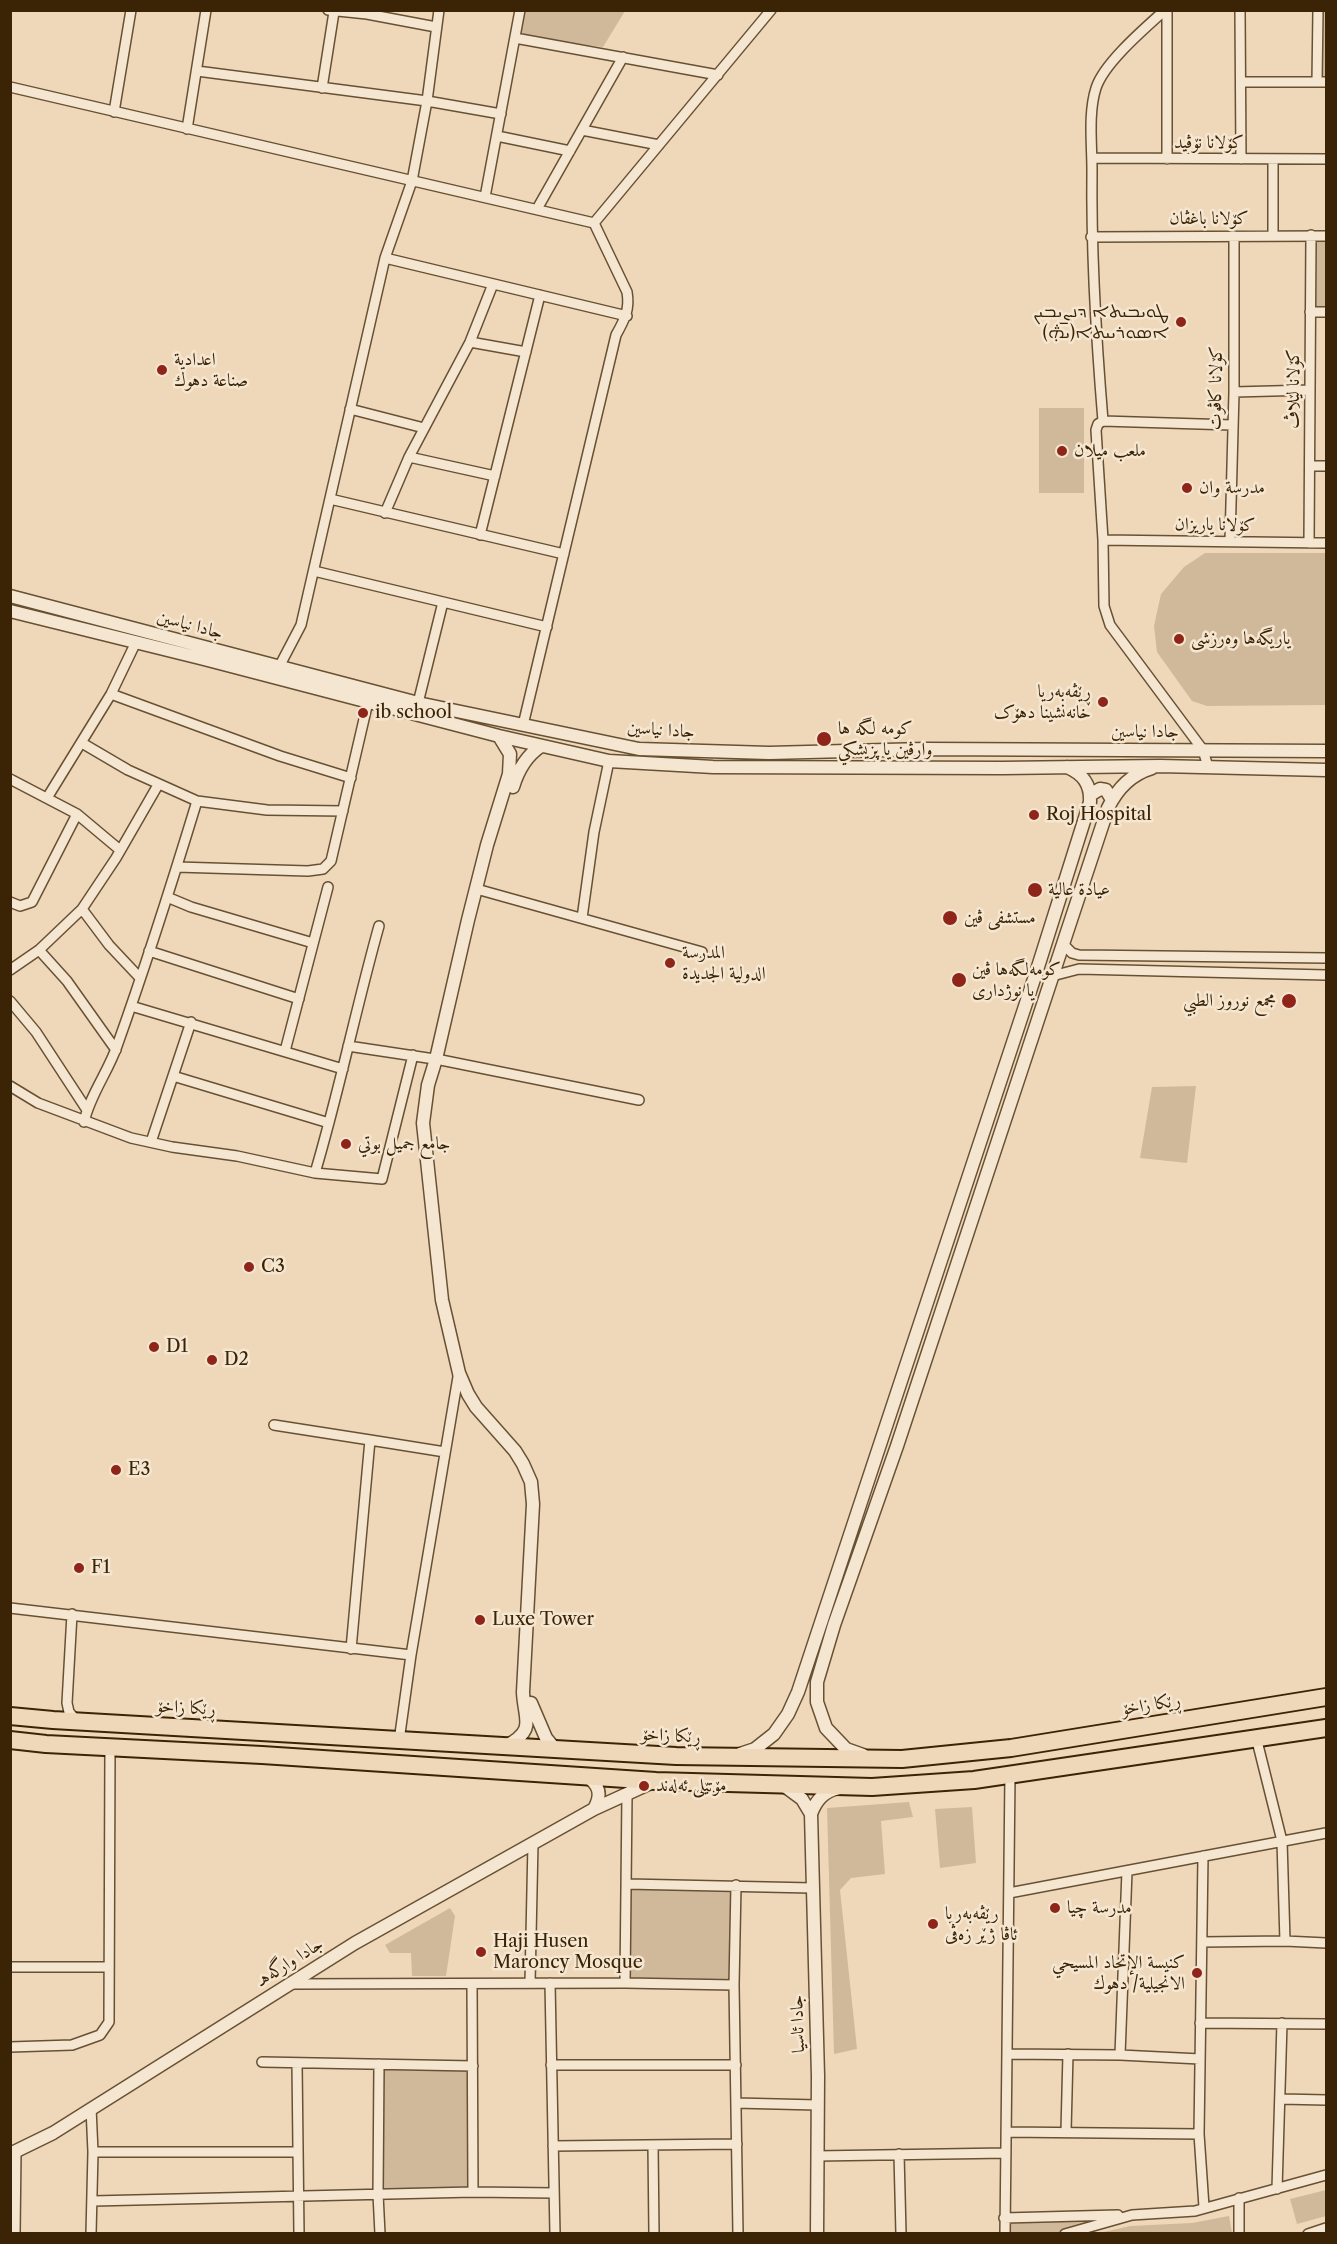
<!DOCTYPE html>
<html>
<head>
<meta charset="utf-8">
<style>
  body { margin:0 }
  #map { position:relative; width:1337px; height:2244px; overflow:hidden; background:#efd8b9; font-family:"Libre Caslon Text",serif }
  canvas { display:block }
  .frame { position:absolute; inset:0; border:12px solid #3b2405; pointer-events:none }
</style>
</head>
<body>
<div id="map">
<canvas width="1337" height="2244"></canvas>
<div class="frame"></div>
</div>
<script>
const ctx = document.querySelector('canvas').getContext('2d');
ctx.lineJoin = 'round';
function fill(path, color) { ctx.fillStyle = color; ctx.fill(path, 'evenodd'); }
function stroke(path, color, width, dash) { ctx.strokeStyle = color; ctx.lineWidth = width; ctx.lineCap = dash ? 'butt' : 'round'; ctx.setLineDash(dash || []); ctx.stroke(path); }
function write(font, color, halo, rows, align = 'center') {
  ctx.font = font + ' "Libre Caslon Text",Amiri,"Noto Sans Syriac",serif'; ctx.lineWidth = 5; ctx.setLineDash([]); ctx.textBaseline = 'middle'; ctx.strokeStyle = halo; ctx.fillStyle = color; for (const [text, x, y, turn = 0] of rows) {
    ctx.save(); ctx.translate(x, y); ctx.rotate((+turn || 0) * Math.PI / 180); ctx.textAlign = isNaN(turn) ? turn : align; if (halo) ctx.strokeText(text, 0, 0); ctx.fillText(text, 0, 0); ctx.restore();
  }
}
fill(new Path2D(`
  M 523,11 L 625,11 L 603,47 L 519,36 Z
  M 1318,11 L 1326,11 L 1326,82 L 1317,82 Z
  M 1316,241 L 1326,241 L 1326,309 L 1316,308 Z
  M 1039,408 L 1084,408 L 1084,493 L 1039,493 Z
  M 1205,553 L 1326,553 L 1326,705 L 1207,706 L 1192,701 L 1157,652 L 1154,626 L 1161,594 L 1184,567 Z
  M 1196,1086 L 1187,1163 L 1140,1158 L 1152,1087 Z
  M 909,1802 L 913,1817 L 881,1821 L 885,1874 L 851,1878 L 840,1890 L 857,2049 L 834,2054 L 827,1808 Z
  M 972,1807 L 976,1863 L 940,1868 L 935,1809 Z
  M 627,1884 L 736,1885 L 734,1985 L 625,1983 Z
  M 450,1908 L 455,1916 L 446,1976 L 412,1976 L 411,1953 L 390,1953 L 385,1945 Z
  M 379,2064 L 473,2066 L 473,2192 L 378,2194 Z
  M 1326,2190 L 1326,2216 L 1297,2224 L 1290,2199 Z
  M 1132,2215 L 1065,2234 L 1005,2233 L 1004,2218 Z
  M 1229,2216 L 1232,2233 L 1099,2233 L 1130,2226 L 1192,2223 Z`), '#d0b99a');
const minor = new Path2D(`
  M 328,10 L 367,14 L 436,27
  M 1240,10 L 1241,159
  M 515,38 L 718,75
  M 197,71 L 427,101 L 501,114
  M 1241,82 L 1326,82
  M 1317,82 L 1318,10
  M 10,87 L 594,223
  M 322,88 L 334,12
  M 114,112 L 131,10
  M 187,129 L 206,10
  M 582,130 L 659,145
  M 497,136 L 570,151
  M 1092,158 L 1326,159
  M 1167,159 L 1167,10
  M 485,197 L 520,10
  M 537,209 L 623,57
  M 594,223 L 771,10
  M 1273,236 L 1273,159
  M 1091,237 L 1326,236
  M 385,258 L 627,316
  M 1310,312 L 1326,312
  M 470,342 L 526,352
  M 1234,392 L 1310,390
  M 350,409 L 424,428
  M 1103,421 C 1096,337 1091,254 1092,170 C 1092,144 1088,113 1096,88 C 1104,63 1145,28 1165,10
  M 409,457 L 495,476
  M 1310,466 L 1326,466
  M 330,499 L 564,554
  M 385,513 L 409,457 L 470,342 L 493,284
  M 480,535 L 540,295
  M 1103,540 L 1326,543
  M 1230,541 L 1234,392 L 1234,236
  M 1309,543 L 1311,235
  M 314,571 L 547,627
  M 279,667 L 301,625 L 385,258 L 412,181 L 427,101 L 439,10
  M 111,694 L 280,756 L 351,778
  M 418,703 L 443,602
  M 523,725 L 616,335 C 625,319 630,309 627,292 L 594,223
  M 82,743 L 128,770 L 197,801 L 267,810 L 343,811
  M 1208,767 L 1203,750 L 1110,625 L 1104,606 L 1103,540 L 1096,430 L 1098,424 L 1103,421 L 1232,425
  M 10,779 L 77,814 L 120,850
  M 47,798 L 111,694 L 136,642
  M 177,867 L 308,871 L 323,869 L 331,861 L 368,702
  M 480,890 L 702,952
  M 167,897 L 191,907 L 313,943
  M 10,902 L 20,906 L 32,902 L 77,814
  M 82,909 L 109,945 L 140,978
  M 582,918 L 594,832 L 609,761
  M 1063,944 L 1072,953 L 1079,955 L 1326,958
  M 39,950 L 67,981 L 116,1050
  M 149,951 L 299,999
  M 10,970 L 39,950 L 82,909 L 116,858 L 158,785
  M 1052,976 L 1079,969 L 1326,975
  M 10,1001 L 36,1032 L 87,1110
  M 131,1006 L 343,1069
  M 348,1046 L 441,1060 L 639,1100
  M 285,1051 L 328,887
  M 173,1076 L 329,1123
  M 10,1086 L 38,1103 L 131,1138 L 172,1147 L 237,1156 L 315,1173 L 382,1179 L 413,1055
  M 84,1122 C 90,1095 108,1072 117,1046 C 146,965 172,883 197,801
  M 151,1142 L 191,1022
  M 315,1173 C 339,1092 356,1008 379,926
  M 274,1425 L 370,1440
  M 10,1608 L 411,1655
  M 72,1614 L 67,1703 L 69,1712 L 76,1720
  M 351,1649 L 370,1440 L 445,1452
  M 1256,1737 L 1282,1841 L 1285,1941
  M 399,1741 L 411,1655 L 459,1371
  M 1203,1856 L 1199,2134 L 1204,2207
  M 627,1884 L 812,1888
  M 736,1885 L 734,1985 L 738,2234
  M 1009,1893 L 1326,1833
  M 1202,1942 L 1285,1941 L 1326,1943
  M 10,1967 L 109,1967
  M 530,1983 L 533,1843
  M 550,1983 L 555,2234
  M 625,1983 L 627,1794
  M 290,1984 L 625,1983 L 734,1985
  M 472,1984 L 473,2192
  M 1200,2023 L 1326,2024
  M 10,2047 L 72,2045 L 100,2035 L 109,2022 L 110,1746
  M 1007,2054 L 1120,2055 L 1200,2059
  M 1120,2055 L 1127,1871
  M 262,2062 L 473,2066
  M 297,2063 L 299,2234
  M 379,2064 L 378,2194 L 380,2234
  M 551,2065 L 736,2065
  M 1281,2099 L 1326,2100
  M 736,2103 L 817,2105
  M 91,2108 L 93,2152 L 91,2234
  M 1066,2131 L 1068,2054
  M 1006,2132 L 1199,2134
  M 653,2145 L 654,2234
  M 553,2146 L 737,2144
  M 93,2152 L 298,2152
  M 899,2154 L 901,2234
  M 817,2156 L 1006,2153
  M 1277,2189 L 1282,2023
  M 1239,2198 L 1239,2234
  M 93,2201 L 473,2192 L 554,2193
  M 1004,2218 L 1118,2215
  M 15,2234 L 16,2151
  M 1005,2234 L 1010,1774
  M 1065,2234 L 1132,2215 L 1195,2211 L 1326,2175
  M 1308,2234 L 1326,2228`);
const tertiary = new Path2D(`
  M 10,596 L 418,703 L 639,749 L 769,753 L 925,749 L 1326,751
  M 10,611 L 204,659 L 499,736 L 609,761 L 713,767 L 1002,768 L 1160,766 L 1326,770
  M 499,736 L 510,754 L 509,774 L 487,845 L 468,920 L 436,1059 L 428,1085 L 423,1123 L 442,1300 L 459,1373 L 468,1394 L 476,1407 L 515,1451 L 523,1464 L 531,1482 L 533,1504 L 523,1692 C 524,1719 537,1730 506,1746
  M 513,787 C 518,770 526,756 541,746
  M 1090,795 L 1100,789 L 1106,790 L 1112,800
  M 531,1703 L 546,1738 L 555,1749
  M 740,1754 L 755,1749 L 774,1734 L 788,1714 L 798,1692 L 1037,970 L 1090,802 C 1091,784 1083,774 1067,767
  M 863,1755 L 846,1749 L 826,1728 L 817,1702 L 817,1682 L 834,1625 L 897,1446 L 1108,808 C 1117,789 1132,774 1152,768
  M 586,1776 C 600,1785 602,1795 594,1809
  M 783,1785 L 802,1799 L 811,1814
  M 10,2154 L 53,2133 L 355,1943 L 594,1809 L 653,1782
  M 817,2234 L 818,2076 L 811,1814 C 816,1800 824,1791 839,1788`);
const trunk = new Path2D(`
  M 10,1716 L 53,1720 L 676,1756 L 902,1759 L 1011,1748 L 1326,1697
  M 10,1740 L 46,1744 L 262,1755 L 656,1781 L 872,1787 L 974,1780 L 1326,1728`);
stroke(minor, '#685132', 12);
stroke(tertiary, '#685132', 15);
stroke(trunk, '#3b2405', 20);
stroke(minor, '#f5e6d2', 9);
stroke(tertiary, '#f5e6d2', 12);
stroke(trunk, '#efd8b9', 16);
for (const [x, y, r, color] of [
  [1181,322,6,"#8f2418"],
  [162,370,6,"#8f2418"],
  [1062,451,6,"#8f2418"],
  [1187,488,6,"#8f2418"],
  [1179,639,6,"#8f2418"],
  [1103,702,6,"#8f2418"],
  [363,713,6,"#8f2418"],
  [824,739,8,"#8f2418"],
  [1034,815,6,"#8f2418"],
  [1035,890,8,"#8f2418"],
  [950,918,8,"#8f2418"],
  [670,963,6,"#8f2418"],
  [959,980,8,"#8f2418"],
  [1289,1001,8,"#8f2418"],
  [346,1144,6,"#8f2418"],
  [249,1267,6,"#8f2418"],
  [154,1347,6,"#8f2418"],
  [212,1360,6,"#8f2418"],
  [116,1470,6,"#8f2418"],
  [79,1568,6,"#8f2418"],
  [480,1620,6,"#8f2418"],
  [644,1786,6,"#8f2418"],
  [1055,1908,6,"#8f2418"],
  [933,1924,6,"#8f2418"],
  [481,1952,6,"#8f2418"],
  [1197,1973,6,"#8f2418"]
]) { const dot = new Path2D(); dot.arc(x, y, r, 0, 2 * Math.PI); ctx.fillStyle = color; ctx.fill(dot); stroke(dot, '#f5e6d2', 2); }
write('18px', '#3b2405', '#f5e6d2', [
  ["کۆلانا نۆڤید",1209,143],
  ["کۆلانا باغڤان",1209,219],
  ["کۆلانا کاڤوت",1216,388,-89],
  ["کۆلانا لێلاڤ",1294,389,-90],
  ["کۆلانا یاریزان",1215,525,1],
  ["جادا نیاسین",190,625,15],
  ["جادا نیاسین",661,730,4],
  ["جادا نیاسین",1145,732],
  ["ڕێکا زاخۆ",1151,1705,-9],
  ["ڕێکا زاخۆ",186,1708,3],
  ["ڕێکا زاخۆ",671,1736,3],
  ["جادا وارگه‌هـ",290,1962,-32],
  ["جادا ئاسيا",798,2024,-92]
]);
write('18px', '#3b2405', '#f5e6d2', [
  ["ܛܘܝܒܝܬܐ ܕܢܨܝܒܝܢ",1169,312,"right"],
  ["ܐܣܘܪܝܝܬܐ(ܞ)",1169,333,"right"],
  ["اعدادية",174,360],
  ["صناعة دهوك",174,381],
  ["ملعب ميلان",1074,451],
  ["مدرسة وان",1199,488],
  ["ياريگەها وەرزشی",1191,639],
  ["ڕێڤه‌به‌ریا",1091,692,"right"],
  ["خانەنشينا دهۆک",1091,713,"right"],
  ["ib school",375,713],
  ["كومه لگه ها",838,729],
  ["وارڤين يا پزيشكي",838,750],
  ["Roj Hospital",1046,815],
  ["عيادة عالية",1048,890],
  ["مستشفى ڤين",964,918],
  ["المدرسة",682,953],
  ["الدولية الجديدة",682,974],
  ["کومەلگەها ڤین",972,970],
  ["یا نوژداری",972,991],
  ["مجمع نوروز الطبي",1276,1001,"right"],
  ["جامع جميل بوتي",358,1144],
  ["C3",261,1267],
  ["D1",166,1347],
  ["D2",224,1360],
  ["E3",128,1470],
  ["F1",91,1568],
  ["Luxe Tower",492,1620],
  ["مۆتێلی ئەلەند",656,1786],
  ["مدرسة چيا",1067,1908],
  ["رێڤەبەریا",945,1914],
  ["ئاڤا ژێر زەڤی",945,1935],
  ["Haji Husen",493,1942],
  ["Maroncy Mosque",493,1963],
  ["كنيسة الإتحاد المسيحي",1185,1963,"right"],
  ["الانجيلية/ دهوك",1185,1984,"right"]
], 'left');
</script>
</body>
</html>
